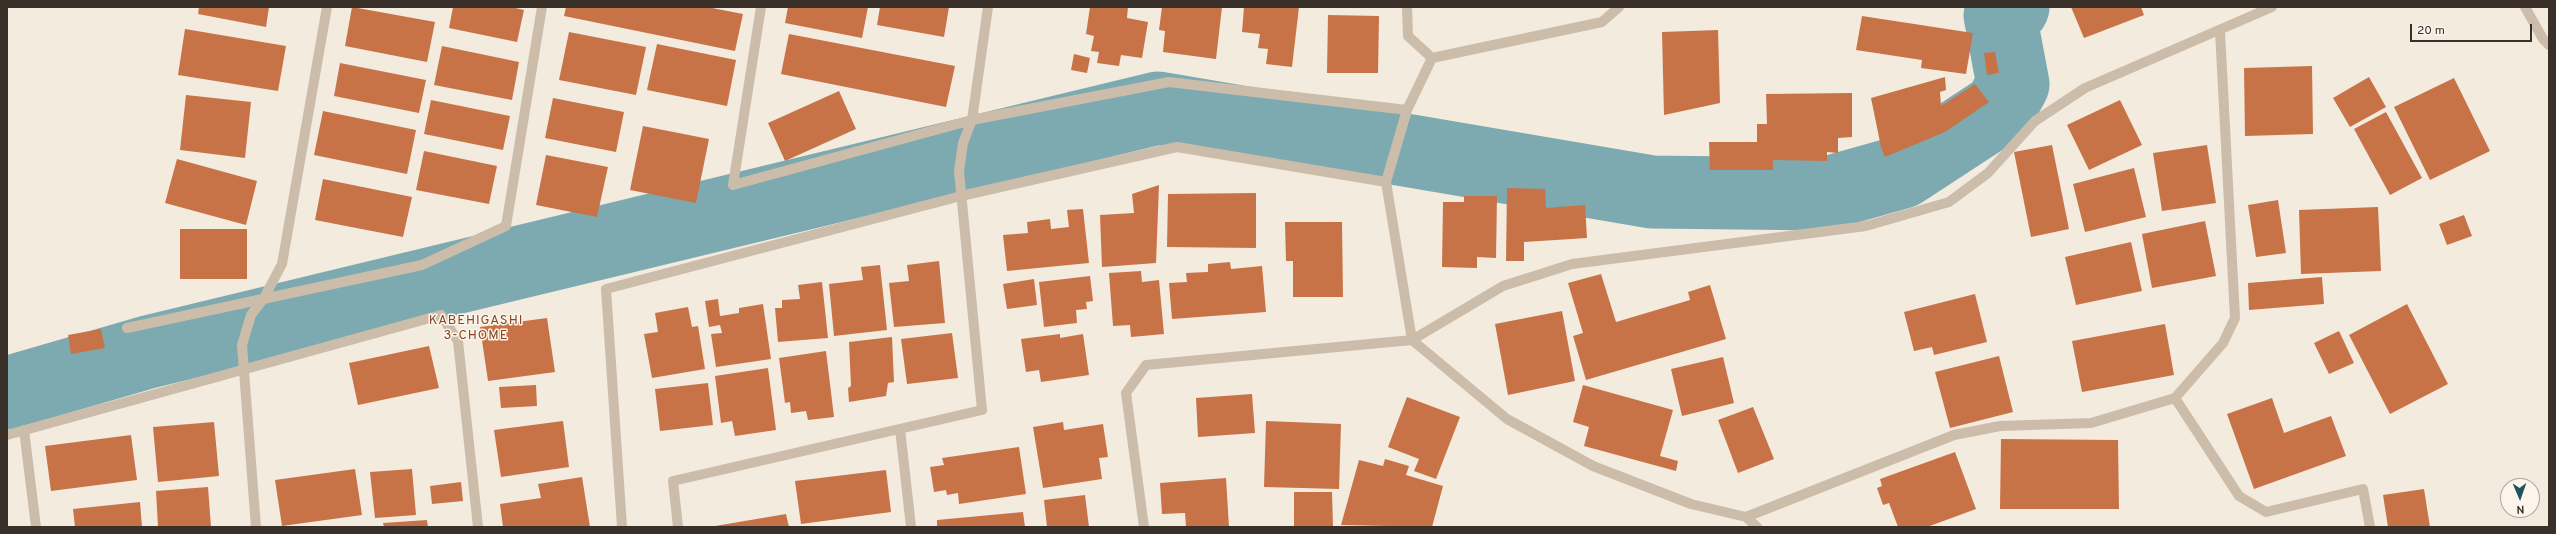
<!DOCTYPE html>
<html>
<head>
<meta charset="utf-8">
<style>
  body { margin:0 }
  #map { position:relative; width:2556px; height:534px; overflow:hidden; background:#f3ebde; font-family:Overpass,sans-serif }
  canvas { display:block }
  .frame { position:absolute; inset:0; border:8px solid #39302a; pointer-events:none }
  .north { position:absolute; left:2500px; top:478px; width:40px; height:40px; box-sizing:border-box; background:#fbf5eb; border:1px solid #ada69e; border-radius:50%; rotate:178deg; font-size:11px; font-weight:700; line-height:16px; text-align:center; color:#39302a }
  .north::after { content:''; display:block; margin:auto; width:14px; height:18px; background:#1e525c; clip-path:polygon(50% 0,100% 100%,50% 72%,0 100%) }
  .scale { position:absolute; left:2410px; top:24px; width:122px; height:18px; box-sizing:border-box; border:2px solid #39302a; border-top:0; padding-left:5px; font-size:12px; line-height:14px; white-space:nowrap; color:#39302a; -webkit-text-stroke:3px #fbf5eb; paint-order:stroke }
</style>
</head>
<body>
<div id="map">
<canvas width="2556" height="534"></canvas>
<div class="frame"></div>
<div class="north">N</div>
<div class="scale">20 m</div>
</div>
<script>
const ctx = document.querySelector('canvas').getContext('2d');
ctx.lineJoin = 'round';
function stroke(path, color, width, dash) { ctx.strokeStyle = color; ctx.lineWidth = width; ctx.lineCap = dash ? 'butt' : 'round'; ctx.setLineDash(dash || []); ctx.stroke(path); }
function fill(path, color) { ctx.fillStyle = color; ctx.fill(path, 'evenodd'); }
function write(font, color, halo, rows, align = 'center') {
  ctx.font = font + ' Overpass,sans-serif'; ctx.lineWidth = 3; ctx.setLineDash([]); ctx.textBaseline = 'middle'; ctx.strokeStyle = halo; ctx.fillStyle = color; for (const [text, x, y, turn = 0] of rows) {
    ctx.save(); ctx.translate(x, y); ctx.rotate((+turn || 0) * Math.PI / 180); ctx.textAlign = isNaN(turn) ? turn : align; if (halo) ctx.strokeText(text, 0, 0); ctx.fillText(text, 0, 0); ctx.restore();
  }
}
stroke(new Path2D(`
  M 7,393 L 148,352 L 1158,108 L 1652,192 L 1824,194 L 1902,172 L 2000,108 L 2013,84 L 2000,15 L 2013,7`), '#7daab1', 73);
fill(new Path2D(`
  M 199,7 L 269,7 L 266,27 L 198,14 Z
  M 352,7 L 435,22 L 427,62 L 345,46 Z
  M 453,7 L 511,7 L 524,10 L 517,42 L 449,28 Z
  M 566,7 L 707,7 L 743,14 L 735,51 L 564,16 Z
  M 788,7 L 868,7 L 862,38 L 785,23 Z
  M 880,7 L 949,7 L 944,37 L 877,25 Z
  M 1090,7 L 1128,7 L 1127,18 L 1148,22 L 1142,58 L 1121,55 L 1119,66 L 1097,63 L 1099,52 L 1091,51 L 1094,36 L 1086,34 Z
  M 1162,7 L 1222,7 L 1216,59 L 1163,52 L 1165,31 L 1159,30 Z
  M 1244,7 L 1299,7 L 1292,67 L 1266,64 L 1268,49 L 1258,48 L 1260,34 L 1242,32 Z
  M 2071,7 L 2141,7 L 2144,15 L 2084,38 Z
  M 1328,15 L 1379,16 L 1378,73 L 1327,73 Z
  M 1862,16 L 1973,33 L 1966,74 L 1921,68 L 1922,60 L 1856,50 Z
  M 185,29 L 286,46 L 278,91 L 178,75 Z
  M 1718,30 L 1720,103 L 1664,115 L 1662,32 Z
  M 569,32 L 646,47 L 636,95 L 559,80 Z
  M 789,34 L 955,66 L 946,107 L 781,74 Z
  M 657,44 L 736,60 L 727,106 L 647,90 Z
  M 442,46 L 519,62 L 512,100 L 434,85 Z
  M 1995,52 L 1999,73 L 1987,75 L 1984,53 Z
  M 1074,54 L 1090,58 L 1087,73 L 1071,70 Z
  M 340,63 L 426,80 L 419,113 L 334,96 Z
  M 2312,66 L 2313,134 L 2245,136 L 2244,68 Z
  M 1945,77 L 1946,90 L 1940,92 L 1941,106 L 1975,84 L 1989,102 L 1945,132 L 1885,157 L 1881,147 L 1871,98 Z
  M 2369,77 L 2386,107 L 2350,127 L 2333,98 Z
  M 2454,78 L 2490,151 L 2430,180 L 2394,107 Z
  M 839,91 L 856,129 L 785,161 L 768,123 Z
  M 1852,93 L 1852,137 L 1838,138 L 1838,153 L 1827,152 L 1827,161 L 1773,160 L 1773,170 L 1710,170 L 1709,142 L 1757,142 L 1757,124 L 1767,124 L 1766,94 Z
  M 186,95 L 251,102 L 245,158 L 180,150 Z
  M 553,98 L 624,112 L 616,152 L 545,138 Z
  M 431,100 L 510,116 L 503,150 L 424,134 Z
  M 2120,100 L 2142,145 L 2089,170 L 2067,125 Z
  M 323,111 L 416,130 L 407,174 L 314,155 Z
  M 2386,112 L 2422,178 L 2390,195 L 2354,129 Z
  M 643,126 L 709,139 L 696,203 L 630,190 Z
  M 2052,145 L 2069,229 L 2031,237 L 2014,152 Z
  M 2207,145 L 2216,203 L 2162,211 L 2153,153 Z
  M 424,151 L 497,166 L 489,204 L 416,190 Z
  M 546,155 L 608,167 L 597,217 L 536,205 Z
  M 177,159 L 257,181 L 246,225 L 165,203 Z
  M 2134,168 L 2146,217 L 2085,232 L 2073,184 Z
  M 323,179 L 412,197 L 403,237 L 315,220 Z
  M 1159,185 L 1156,263 L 1102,267 L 1100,215 L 1134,213 L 1132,194 Z
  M 1507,188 L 1545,189 L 1546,208 L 1585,205 L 1587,238 L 1524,242 L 1524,261 L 1506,261 Z
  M 1256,193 L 1256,248 L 1167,247 L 1168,194 Z
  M 1464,196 L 1497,196 L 1496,258 L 1477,257 L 1477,268 L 1442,267 L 1443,202 L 1464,202 Z
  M 2278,200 L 2286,253 L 2256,257 L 2248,205 Z
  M 2378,207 L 2381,271 L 2301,274 L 2299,210 Z
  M 1083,209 L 1089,263 L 1007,271 L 1003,235 L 1028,233 L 1027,222 L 1050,219 L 1051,229 L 1069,227 L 1067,210 Z
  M 2464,215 L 2472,236 L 2447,245 L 2439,224 Z
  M 2205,221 L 2216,276 L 2152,288 L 2142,234 Z
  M 1285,222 L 1342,222 L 1343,297 L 1293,297 L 1293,261 L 1286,261 Z
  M 180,229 L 247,229 L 247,279 L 180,279 Z
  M 2131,242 L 2142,291 L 2076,305 L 2065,257 Z
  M 939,261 L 945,323 L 894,327 L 889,283 L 909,281 L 907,265 Z
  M 1230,262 L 1231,269 L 1262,266 L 1266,312 L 1172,319 L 1169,283 L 1187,282 L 1186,273 L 1208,272 L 1208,264 Z
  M 880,265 L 887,330 L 834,336 L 829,284 L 863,280 L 861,267 Z
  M 1141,271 L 1142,282 L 1159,280 L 1164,334 L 1131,337 L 1130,325 L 1113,326 L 1109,273 Z
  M 1601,274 L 1616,322 L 1690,300 L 1688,292 L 1710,285 L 1726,339 L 1586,380 L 1573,336 L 1583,333 L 1568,283 Z
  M 1090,276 L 1093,301 L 1086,302 L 1087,309 L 1076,310 L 1077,323 L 1044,327 L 1039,282 Z
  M 2322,277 L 2324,304 L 2249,310 L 2248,283 Z
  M 1034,279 L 1037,305 L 1007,309 L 1003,284 Z
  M 822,282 L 828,338 L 778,342 L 775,308 L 782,308 L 782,300 L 800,299 L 798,285 Z
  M 1975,294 L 1987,342 L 1934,355 L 1932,347 L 1914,351 L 1904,312 Z
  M 718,299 L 720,316 L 739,313 L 739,308 L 763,304 L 771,359 L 716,367 L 711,334 L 722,333 L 720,325 L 709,327 L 705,301 Z
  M 2407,304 L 2448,384 L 2390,414 L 2349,335 Z
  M 688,307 L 692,327 L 698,326 L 705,369 L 652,378 L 644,334 L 658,332 L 655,313 Z
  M 1562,311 L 1575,381 L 1508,395 L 1495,324 Z
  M 547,318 L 555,372 L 488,381 L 480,327 Z
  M 2165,324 L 2174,375 L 2082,392 L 2072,341 Z
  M 101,329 L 105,348 L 71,354 L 68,335 Z
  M 2339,331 L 2354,363 L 2329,374 L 2314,343 Z
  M 952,333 L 958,378 L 907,384 L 901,339 Z
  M 1060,334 L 1060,338 L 1083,334 L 1089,375 L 1041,382 L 1039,370 L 1026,372 L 1021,339 Z
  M 892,337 L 894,382 L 888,383 L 886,396 L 849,402 L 848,388 L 851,386 L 849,342 Z
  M 429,346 L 439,388 L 358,405 L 349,363 Z
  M 826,351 L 834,417 L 808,420 L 806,411 L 791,413 L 790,402 L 785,403 L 779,358 Z
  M 1999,356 L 2013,412 L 1950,428 L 1935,372 Z
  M 1723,357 L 1734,403 L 1682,416 L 1671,369 Z
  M 768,368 L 776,430 L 735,436 L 732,421 L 721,423 L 715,376 Z
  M 708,383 L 713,425 L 660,431 L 655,389 Z
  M 536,385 L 537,406 L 501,408 L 499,387 Z
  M 1583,385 L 1673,410 L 1660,456 L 1678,461 L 1676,471 L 1584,446 L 1589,427 L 1573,422 Z
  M 1252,394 L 1255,433 L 1198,437 L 1196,398 Z
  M 1407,397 L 1460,417 L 1436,479 L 1414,471 L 1419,459 L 1388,447 Z
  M 2272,398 L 2284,433 L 2331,416 L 2346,456 L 2254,489 L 2227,414 Z
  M 1753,407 L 1774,459 L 1738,473 L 1718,420 Z
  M 563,421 L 569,467 L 501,477 L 494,430 Z
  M 1266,421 L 1341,424 L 1339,489 L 1264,487 Z
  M 214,422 L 219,476 L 158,482 L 153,427 Z
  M 1063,422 L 1064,430 L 1103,424 L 1108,457 L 1099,458 L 1102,479 L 1043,488 L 1033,427 Z
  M 131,435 L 137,480 L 51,491 L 45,446 Z
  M 2001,439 L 2118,440 L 2119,509 L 2000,509 Z
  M 1019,447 L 1026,494 L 959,504 L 958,493 L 947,495 L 946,490 L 934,492 L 930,467 L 944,465 L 942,458 Z
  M 1955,452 L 1976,509 L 1927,527 L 1898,527 L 1889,503 L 1883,505 L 1877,488 L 1882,486 L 1880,479 Z
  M 1385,459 L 1409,466 L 1406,475 L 1443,486 L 1432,527 L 1341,525 L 1359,460 L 1383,466 Z
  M 355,469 L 362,515 L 282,526 L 275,480 Z
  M 412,469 L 416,515 L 375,518 L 370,472 Z
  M 886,470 L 891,512 L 801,524 L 795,481 Z
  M 582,477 L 590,527 L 503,527 L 500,504 L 541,498 L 538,484 Z
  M 1226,478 L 1229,527 L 1186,527 L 1185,513 L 1162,514 L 1160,483 Z
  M 461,482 L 463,501 L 432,504 L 430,486 Z
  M 208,487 L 211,527 L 158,527 L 156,491 Z
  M 2424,489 L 2430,527 L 2388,527 L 2383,495 Z
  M 1294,492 L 1332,492 L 1333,527 L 1294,527 Z
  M 1085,495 L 1089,527 L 1047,527 L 1044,500 Z
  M 140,502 L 142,527 L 75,527 L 73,509 Z
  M 1023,512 L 1025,527 L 937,527 L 937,520 Z
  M 786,514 L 789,527 L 715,527 L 715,526 Z
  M 427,520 L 428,527 L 384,527 L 383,523 Z`), '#c87347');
stroke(new Path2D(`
  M 761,7 L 733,185 L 972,120 L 1169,82 L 1407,110
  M 1407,7 L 1408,36 L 1432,58
  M 2525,7 L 2543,39 L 2549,45
  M 2220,31 L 2235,318 L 2223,343 L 2175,398 L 2239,496 L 2266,512 L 2363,489 L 2370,527
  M 127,328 L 422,265 L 506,226 L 542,7
  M 900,429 L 911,527
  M 24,430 L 36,527
  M 7,435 L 441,315 L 458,341 L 478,527
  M 1746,517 L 1954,435 L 2000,426 L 2091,423 L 2175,398
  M 256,527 L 242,345 L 251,315 L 264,298 L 282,264 L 327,7
  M 622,527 L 606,289 L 961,196 L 1177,147 L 1386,182
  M 678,527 L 673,481 L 982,410 L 959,171 L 963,143 L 972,120 L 988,7
  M 1144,527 L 1126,393 L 1146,365 L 1412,340 L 1386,182 L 1407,110 L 1432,58 L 1602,22 L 1619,7
  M 1757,527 L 1746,517 L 1691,504 L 1593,466 L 1507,419 L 1412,340 L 1503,286 L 1572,264 L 1866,226 L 1949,202 L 1988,173 L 2035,121 L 2085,88 L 2272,7`), '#ccbdaa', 10);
ctx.letterSpacing = '1px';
write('13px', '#8a4320', '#fbf5eb', [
  ["KABEHIGASHI",476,321],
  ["3-CHOME",476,336]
]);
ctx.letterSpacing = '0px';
</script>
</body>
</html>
